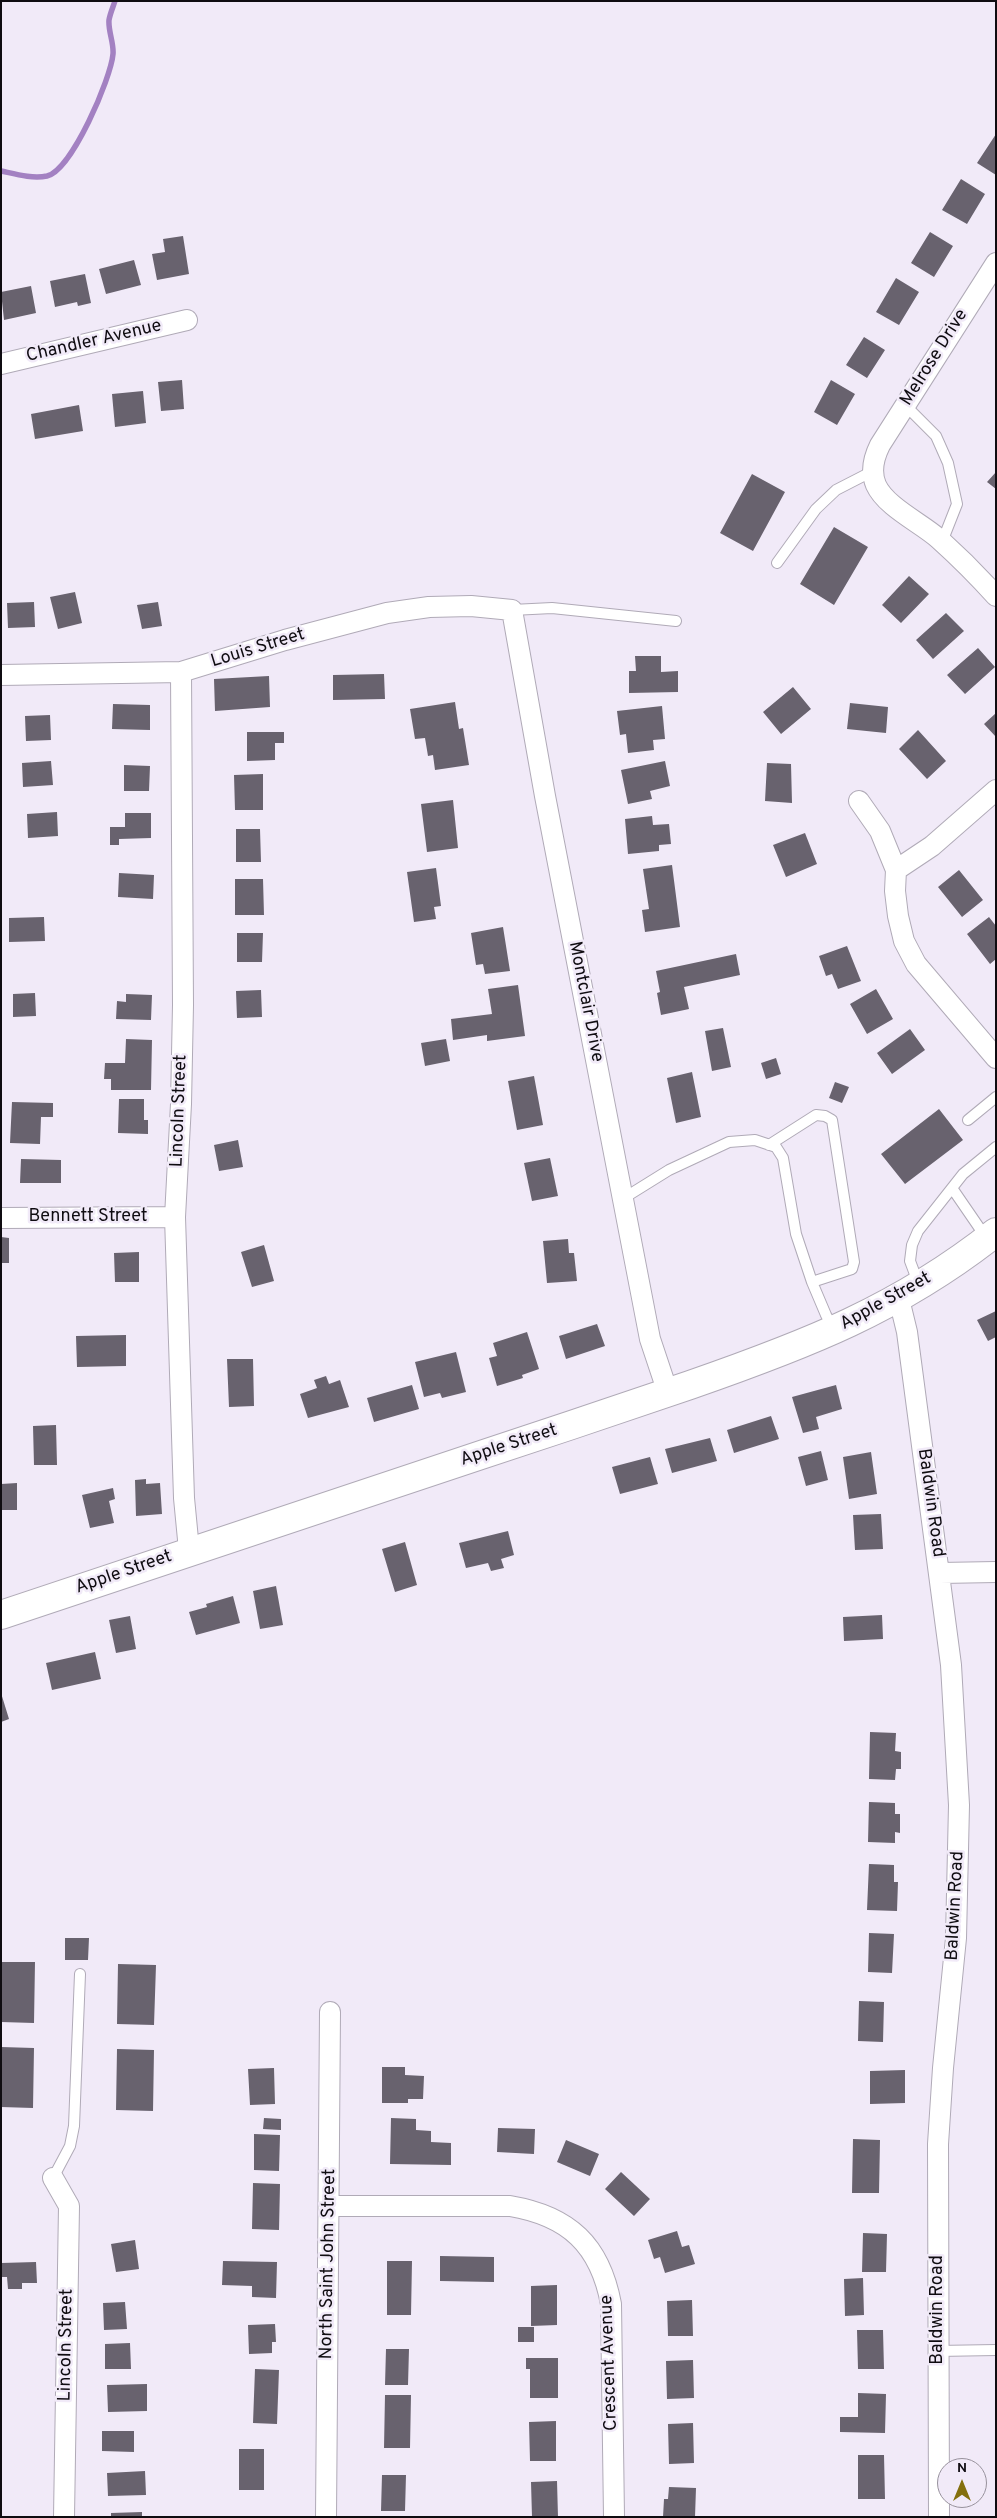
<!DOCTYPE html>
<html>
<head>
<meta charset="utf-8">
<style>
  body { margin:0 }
  #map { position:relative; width:997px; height:2518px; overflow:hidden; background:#f1eaf8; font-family:Overpass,sans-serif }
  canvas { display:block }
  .frame { position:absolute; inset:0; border:2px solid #0f0c11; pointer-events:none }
  .north { position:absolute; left:937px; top:2458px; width:50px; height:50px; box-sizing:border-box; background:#f1eaf8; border:1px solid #97919c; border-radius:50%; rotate:0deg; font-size:14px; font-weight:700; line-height:20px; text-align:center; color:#0f0c11 }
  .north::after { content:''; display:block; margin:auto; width:18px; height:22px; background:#846f0e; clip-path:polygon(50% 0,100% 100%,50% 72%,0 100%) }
</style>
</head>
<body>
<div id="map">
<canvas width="997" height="2518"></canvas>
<div class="frame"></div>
<div class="north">N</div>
</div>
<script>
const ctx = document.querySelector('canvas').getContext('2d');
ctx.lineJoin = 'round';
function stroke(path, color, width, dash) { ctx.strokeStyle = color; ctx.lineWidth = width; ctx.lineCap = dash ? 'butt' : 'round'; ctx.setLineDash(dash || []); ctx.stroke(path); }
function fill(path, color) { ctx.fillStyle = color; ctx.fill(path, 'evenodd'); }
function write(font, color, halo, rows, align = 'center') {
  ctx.font = font + ' Overpass,sans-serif'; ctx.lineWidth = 5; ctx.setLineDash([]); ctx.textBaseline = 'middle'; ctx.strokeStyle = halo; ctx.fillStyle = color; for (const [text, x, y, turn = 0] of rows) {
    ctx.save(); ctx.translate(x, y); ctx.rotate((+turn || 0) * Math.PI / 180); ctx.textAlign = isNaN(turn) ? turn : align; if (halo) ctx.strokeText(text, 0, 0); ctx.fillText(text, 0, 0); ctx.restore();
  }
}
stroke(new Path2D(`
  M 1,171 C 15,174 32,179 47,176 C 72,170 111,78 113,54 C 114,43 108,31 109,20 C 110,14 113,7 115,1`), '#a381c2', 5.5);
fill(new Path2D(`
  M 996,134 L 996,175 L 977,163 Z
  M 961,179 L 985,194 L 967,224 L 942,210 Z
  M 930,232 L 953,246 L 934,277 L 911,263 Z
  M 183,236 L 189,274 L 157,280 L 152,254 L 165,252 L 163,239 Z
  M 134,260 L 141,285 L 106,294 L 99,269 Z
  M 85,274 L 91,303 L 78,306 L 77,302 L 55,307 L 50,281 Z
  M 896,278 L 919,292 L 899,325 L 876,312 Z
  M 31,286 L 36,313 L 4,320 L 1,292 Z
  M 864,337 L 885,350 L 867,378 L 846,365 Z
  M 182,380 L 184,409 L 161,411 L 158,382 Z
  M 831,380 L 855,394 L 837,425 L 814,412 Z
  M 143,391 L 146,423 L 115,427 L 112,394 Z
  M 79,405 L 83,431 L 35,439 L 31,414 Z
  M 996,472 L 996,489 L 987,482 Z
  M 752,474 L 785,492 L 753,551 L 720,533 Z
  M 834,527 L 868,547 L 834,605 L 800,584 Z
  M 909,576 L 929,594 L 901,623 L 882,605 Z
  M 75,592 L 82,623 L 58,629 L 50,597 Z
  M 34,602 L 35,627 L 8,628 L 7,603 Z
  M 158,602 L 162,626 L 142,629 L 137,605 Z
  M 946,613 L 964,631 L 933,659 L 916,640 Z
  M 978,648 L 995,667 L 965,694 L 947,675 Z
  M 635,656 L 661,656 L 661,672 L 678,671 L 678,692 L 629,693 L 629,671 L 636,671 Z
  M 384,674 L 385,699 L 333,700 L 333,675 Z
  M 269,676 L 270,707 L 215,711 L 214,679 Z
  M 793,687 L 811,709 L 781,734 L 763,712 Z
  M 455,702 L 459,729 L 463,728 L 469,765 L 435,770 L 433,755 L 428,756 L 425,738 L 415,739 L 410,709 Z
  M 850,703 L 888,707 L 886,733 L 847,729 Z
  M 113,704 L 150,705 L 150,730 L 112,729 Z
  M 662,706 L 665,739 L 653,740 L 654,750 L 628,753 L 626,734 L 620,735 L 617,711 Z
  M 996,713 L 996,737 L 984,724 Z
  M 50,715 L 51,740 L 26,741 L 25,716 Z
  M 918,730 L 946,761 L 927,779 L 899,749 Z
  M 247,732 L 284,732 L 284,743 L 275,743 L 275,760 L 247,761 Z
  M 51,761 L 53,785 L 23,787 L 22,763 Z
  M 665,761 L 670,786 L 650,791 L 652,799 L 628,804 L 621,770 Z
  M 767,763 L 791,764 L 792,803 L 765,801 Z
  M 124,765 L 150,766 L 149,791 L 124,791 Z
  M 263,774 L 263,810 L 235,810 L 234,775 Z
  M 453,800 L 458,848 L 427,852 L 421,804 Z
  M 57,812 L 58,836 L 28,838 L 27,814 Z
  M 125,813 L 151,813 L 151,838 L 119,839 L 119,845 L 110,845 L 110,827 L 125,827 Z
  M 652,816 L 653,825 L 669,824 L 671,844 L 659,845 L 659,851 L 628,854 L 625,819 Z
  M 236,829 L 260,829 L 261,862 L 236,862 Z
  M 805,833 L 817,864 L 786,877 L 773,845 Z
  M 672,865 L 680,927 L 645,932 L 642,910 L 649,909 L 643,869 Z
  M 436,868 L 441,906 L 434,907 L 436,919 L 414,922 L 407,872 Z
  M 959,870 L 983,900 L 962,917 L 938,887 Z
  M 119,873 L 154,875 L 153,899 L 118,897 Z
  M 235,879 L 263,879 L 264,915 L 235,915 Z
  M 44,917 L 45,941 L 9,942 L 9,918 Z
  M 989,917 L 996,926 L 996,959 L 990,964 L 967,934 Z
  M 503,927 L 510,971 L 485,974 L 483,964 L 476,965 L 471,933 Z
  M 237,933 L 263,933 L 262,962 L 237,962 Z
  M 847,946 L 861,981 L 838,989 L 832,974 L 826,976 L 819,956 Z
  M 736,954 L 740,975 L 684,987 L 689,1009 L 661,1015 L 657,993 L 660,992 L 656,971 Z
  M 518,985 L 525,1036 L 487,1041 L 487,1035 L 453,1040 L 451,1019 L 492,1014 L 488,989 Z
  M 876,989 L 893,1019 L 867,1034 L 850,1004 Z
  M 261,990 L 262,1017 L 237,1018 L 236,991 Z
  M 35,993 L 36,1016 L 13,1017 L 13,994 Z
  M 126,994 L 152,995 L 151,1020 L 116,1019 L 117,1001 L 126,1002 Z
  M 723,1028 L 731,1067 L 712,1071 L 705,1031 Z
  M 910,1029 L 925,1050 L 892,1074 L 877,1053 Z
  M 126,1039 L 152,1040 L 151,1090 L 111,1090 L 111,1079 L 104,1079 L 105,1063 L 125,1063 Z
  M 446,1039 L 450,1061 L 425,1066 L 421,1043 Z
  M 776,1058 L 781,1074 L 766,1079 L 761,1063 Z
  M 692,1072 L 701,1117 L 676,1123 L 667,1078 Z
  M 534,1076 L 543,1125 L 517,1130 L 508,1081 Z
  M 835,1082 L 849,1087 L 842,1103 L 829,1098 Z
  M 119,1099 L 144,1099 L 144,1120 L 148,1120 L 148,1134 L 118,1133 Z
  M 12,1102 L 53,1103 L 53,1117 L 41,1117 L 40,1144 L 10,1143 Z
  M 939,1109 L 963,1140 L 905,1184 L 881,1154 Z
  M 238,1140 L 243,1167 L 219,1171 L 214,1145 Z
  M 550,1158 L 558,1196 L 532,1201 L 524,1163 Z
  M 21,1159 L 61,1160 L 61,1183 L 20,1183 Z
  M 1,1237 L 9,1238 L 9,1263 L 1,1263 Z
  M 568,1239 L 569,1253 L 574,1253 L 577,1281 L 547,1283 L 543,1241 Z
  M 264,1245 L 274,1281 L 252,1287 L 241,1252 Z
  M 139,1252 L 139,1282 L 115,1282 L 114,1253 Z
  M 996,1311 L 996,1337 L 988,1341 L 977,1320 Z
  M 597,1324 L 605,1346 L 566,1359 L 559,1336 Z
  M 527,1332 L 539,1369 L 522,1375 L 523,1378 L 497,1386 L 489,1358 L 497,1356 L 493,1343 Z
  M 126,1335 L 126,1366 L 77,1367 L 76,1336 Z
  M 456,1352 L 466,1392 L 442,1398 L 440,1393 L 424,1397 L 415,1362 Z
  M 227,1359 L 253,1359 L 254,1406 L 229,1407 Z
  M 326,1376 L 329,1384 L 340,1380 L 349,1407 L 308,1418 L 300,1394 L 317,1388 L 314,1380 Z
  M 412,1385 L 419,1409 L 374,1422 L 367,1398 Z
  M 836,1385 L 842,1409 L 816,1417 L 819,1429 L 803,1433 L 792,1397 Z
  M 771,1416 L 779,1439 L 734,1453 L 727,1430 Z
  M 56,1425 L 57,1465 L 34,1465 L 33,1426 Z
  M 710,1438 L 717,1461 L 672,1473 L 665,1449 Z
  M 821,1451 L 828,1480 L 806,1486 L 798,1457 Z
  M 871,1452 L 877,1494 L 849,1499 L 843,1457 Z
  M 650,1457 L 658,1484 L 620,1494 L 612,1467 Z
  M 146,1479 L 146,1484 L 160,1483 L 162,1514 L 136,1516 L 135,1480 Z
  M 17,1483 L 17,1510 L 1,1510 L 1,1484 Z
  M 113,1488 L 115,1499 L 109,1501 L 114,1523 L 90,1528 L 82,1495 Z
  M 881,1514 L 883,1549 L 855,1550 L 853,1515 Z
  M 508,1531 L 514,1555 L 501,1559 L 504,1568 L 491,1571 L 488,1563 L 466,1568 L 459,1543 Z
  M 405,1542 L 417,1585 L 395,1592 L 382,1549 Z
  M 276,1586 L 283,1625 L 260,1629 L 253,1591 Z
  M 233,1596 L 240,1623 L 196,1635 L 189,1612 L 207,1607 L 206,1604 Z
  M 882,1615 L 883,1639 L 844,1641 L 843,1617 Z
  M 130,1616 L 136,1649 L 116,1653 L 109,1620 Z
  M 95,1652 L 101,1679 L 52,1690 L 46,1663 Z
  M 1,1693 L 9,1719 L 1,1722 Z
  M 870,1732 L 896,1733 L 895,1751 L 901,1752 L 901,1769 L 896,1769 L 895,1780 L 869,1779 Z
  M 869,1802 L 895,1803 L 895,1814 L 900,1814 L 900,1833 L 895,1832 L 895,1843 L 868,1842 Z
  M 869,1864 L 894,1865 L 894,1882 L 898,1882 L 897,1911 L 867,1910 Z
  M 869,1933 L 894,1934 L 892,1973 L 868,1972 Z
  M 65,1938 L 89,1938 L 88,1960 L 65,1960 Z
  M 1,1962 L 35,1962 L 34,2023 L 1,2022 Z
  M 118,1964 L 156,1965 L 154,2025 L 117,2024 Z
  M 859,2001 L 884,2002 L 883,2042 L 858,2041 Z
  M 1,2047 L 34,2048 L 33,2108 L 1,2107 Z
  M 117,2049 L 154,2050 L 153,2111 L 116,2110 Z
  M 382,2067 L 405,2067 L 405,2075 L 424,2076 L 423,2099 L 408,2099 L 408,2103 L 382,2103 Z
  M 274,2068 L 275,2104 L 250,2105 L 248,2069 Z
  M 905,2070 L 905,2103 L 870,2104 L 870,2071 Z
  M 264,2118 L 281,2119 L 281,2130 L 263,2129 Z
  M 391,2118 L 416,2119 L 416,2130 L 431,2131 L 431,2142 L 451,2143 L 451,2165 L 390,2164 Z
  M 498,2128 L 535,2129 L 534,2154 L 497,2152 Z
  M 254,2134 L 280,2135 L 279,2171 L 254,2170 Z
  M 853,2139 L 880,2140 L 879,2193 L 852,2193 Z
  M 566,2140 L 599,2154 L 590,2176 L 557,2162 Z
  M 621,2172 L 650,2199 L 634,2216 L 605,2189 Z
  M 253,2183 L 280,2184 L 279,2230 L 252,2229 Z
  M 677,2231 L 682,2247 L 689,2245 L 695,2264 L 665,2273 L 660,2257 L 654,2259 L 648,2240 Z
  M 863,2233 L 887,2234 L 886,2272 L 862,2272 Z
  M 135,2240 L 139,2269 L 116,2272 L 111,2244 Z
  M 440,2256 L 494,2257 L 494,2282 L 440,2281 Z
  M 223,2261 L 277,2262 L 276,2298 L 252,2297 L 252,2286 L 222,2285 Z
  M 387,2261 L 412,2261 L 411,2315 L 387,2315 Z
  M 36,2262 L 37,2283 L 22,2283 L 22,2289 L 8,2289 L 7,2277 L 1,2277 L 1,2263 Z
  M 863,2278 L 864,2315 L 845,2316 L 844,2279 Z
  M 557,2285 L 557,2325 L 531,2326 L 531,2286 Z
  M 692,2300 L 693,2336 L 668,2336 L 667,2301 Z
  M 125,2302 L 127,2329 L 104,2330 L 103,2303 Z
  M 275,2324 L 276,2342 L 272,2342 L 272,2353 L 249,2354 L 248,2325 Z
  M 518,2327 L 534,2327 L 534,2342 L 518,2342 Z
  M 857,2330 L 883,2330 L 884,2369 L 858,2369 Z
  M 130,2343 L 131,2369 L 105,2369 L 105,2344 Z
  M 386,2349 L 409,2349 L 408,2385 L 385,2385 Z
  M 526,2358 L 558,2358 L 558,2398 L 530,2398 L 530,2369 L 526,2369 Z
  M 693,2360 L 694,2398 L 667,2399 L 666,2361 Z
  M 255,2369 L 279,2370 L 277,2424 L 253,2423 Z
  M 147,2384 L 147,2411 L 108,2412 L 107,2385 Z
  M 858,2393 L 886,2394 L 885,2433 L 840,2432 L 840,2417 L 858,2417 Z
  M 385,2395 L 411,2395 L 410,2448 L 384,2448 Z
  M 556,2421 L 556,2461 L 530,2461 L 529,2422 Z
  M 693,2423 L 694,2463 L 669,2464 L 668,2424 Z
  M 102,2431 L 134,2431 L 134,2452 L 102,2451 Z
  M 239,2449 L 264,2449 L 264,2490 L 239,2490 Z
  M 858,2455 L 884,2455 L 885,2499 L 858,2499 Z
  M 145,2471 L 146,2495 L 108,2496 L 107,2473 Z
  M 382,2475 L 406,2475 L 405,2511 L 381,2511 Z
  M 557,2481 L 558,2517 L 532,2517 L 531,2482 Z
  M 669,2487 L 696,2488 L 695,2517 L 663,2517 L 664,2499 L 668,2499 Z
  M 142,2512 L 142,2517 L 111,2517 L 111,2513 Z`), '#68626e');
const lane = new Path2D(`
  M 905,405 L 936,436 L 948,463 L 957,504 L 942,542
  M 777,563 L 816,509 L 836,490 L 873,471
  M 512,610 L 552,608 L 676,621
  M 968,1120 L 996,1097
  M 769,1145 L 816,1115 L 825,1116 L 832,1120 L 854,1262 L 852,1269 L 812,1282
  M 952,1188 L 987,1239
  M 624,1198 L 669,1170 L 729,1142 L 755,1140 L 776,1147 L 783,1158 L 796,1234 L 812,1282 L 826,1315 L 830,1323 L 836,1325
  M 919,1285 L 910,1261 L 912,1245 L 918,1231 L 963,1174 L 996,1147
  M 53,2178 L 70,2146 L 74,2126 L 80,1974
  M 937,2351 L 996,2350`);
const street = new Path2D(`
  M 996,263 L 880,445 C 874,457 870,471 876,485 C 886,507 921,523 939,539 C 959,557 978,576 996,596
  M 1,364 L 187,320
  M 181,672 L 183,1005 L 181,1104 L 175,1217 L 184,1498 L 189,1550
  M 1,675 L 181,672 L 285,640 L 387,613 L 429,607 L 471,606 L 512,610 L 545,796 L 650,1339 L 668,1393
  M 859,801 L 880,831 L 896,870 L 895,891 L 898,916 L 904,941 L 916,964 L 996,1058
  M 896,870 L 932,846 L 996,790
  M 1,1218 L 175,1217
  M 899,1299 L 907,1332 L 951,1665 L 959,1805 L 956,1938 L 943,2068 L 938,2144 L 939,2517
  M 940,1573 L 996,1572
  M 53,2178 L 69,2206 L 64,2517
  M 329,2206 L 510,2206 C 569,2216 600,2245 611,2304 L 614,2517
  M 326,2517 L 330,2012`);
const secondary = new Path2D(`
  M 1,1615 C 161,1562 321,1508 481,1455 C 551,1432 620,1409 690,1385 C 805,1345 899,1309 996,1232`);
stroke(lane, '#b0aab7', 12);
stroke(street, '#b0aab7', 22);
stroke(secondary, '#b0aab7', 30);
stroke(lane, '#fff', 10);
stroke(street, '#fff', 20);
stroke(secondary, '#fff', 28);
write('18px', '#0f0c11', '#f1eaf8', [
  ["Chandler Avenue",94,342,-13],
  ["Melrose Drive",935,358,-58],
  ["Louis Street",258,649,-17],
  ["Montclair Drive",585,1002,79],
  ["Lincoln Street",180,1111,-88],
  ["Bennett Street",88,1217],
  ["Apple Street",886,1302,-29],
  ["Apple Street",509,1446,-18],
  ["Baldwin Road",930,1503,82],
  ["Apple Street",124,1573,-19],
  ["Baldwin Road",956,1906,-87],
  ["North Saint John Street",329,2264,-89],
  ["Baldwin Road",938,2310,-90],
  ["Lincoln Street",67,2345,-89],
  ["Crescent Avenue",610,2363,-92]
]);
</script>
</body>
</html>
